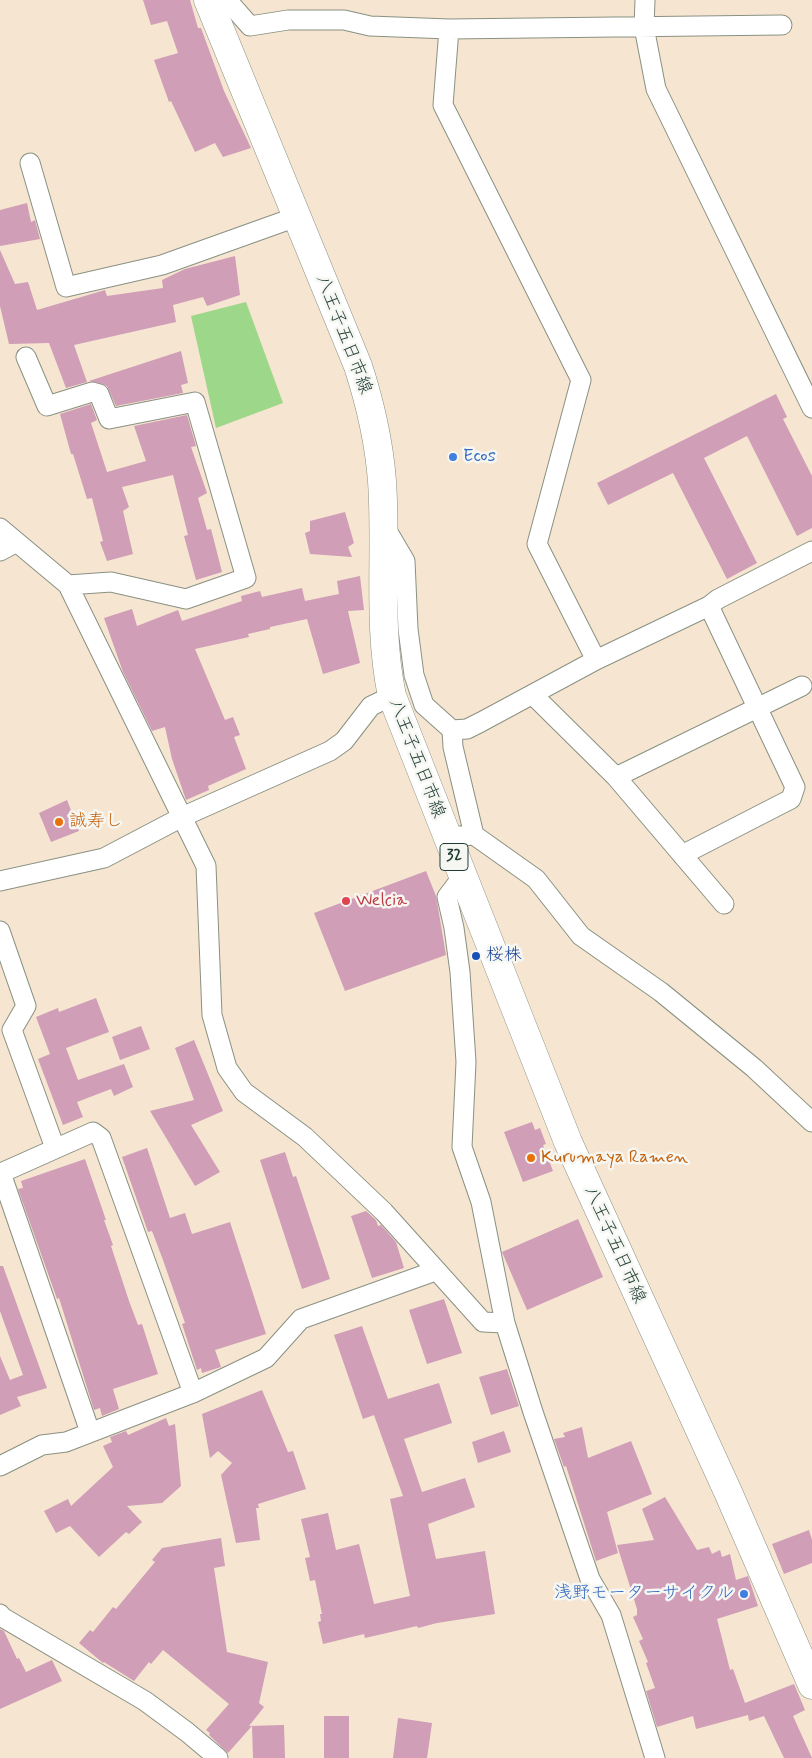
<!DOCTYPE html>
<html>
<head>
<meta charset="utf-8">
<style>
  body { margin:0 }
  canvas { display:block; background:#f5e5d1 }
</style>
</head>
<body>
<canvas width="812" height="1758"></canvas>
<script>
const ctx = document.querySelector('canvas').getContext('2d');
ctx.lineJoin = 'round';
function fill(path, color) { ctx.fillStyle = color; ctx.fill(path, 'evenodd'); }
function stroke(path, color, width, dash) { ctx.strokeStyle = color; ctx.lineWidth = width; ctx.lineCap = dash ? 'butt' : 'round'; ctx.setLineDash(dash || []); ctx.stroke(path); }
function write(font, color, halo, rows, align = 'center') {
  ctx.font = font + ' Mynerve,"Klee One",sans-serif'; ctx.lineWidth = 5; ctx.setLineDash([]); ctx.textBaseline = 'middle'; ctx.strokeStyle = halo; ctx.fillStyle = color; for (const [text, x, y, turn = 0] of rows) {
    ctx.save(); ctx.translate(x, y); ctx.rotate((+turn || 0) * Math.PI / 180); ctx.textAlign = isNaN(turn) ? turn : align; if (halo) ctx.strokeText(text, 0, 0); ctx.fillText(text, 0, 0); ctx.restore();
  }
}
fill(new Path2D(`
  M 246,302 L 283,403 L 216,428 L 191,316 Z`), '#9dd78a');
fill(new Path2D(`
  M 143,0 L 190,0 L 198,28 L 201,28 L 224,91 L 251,148 L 223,157 L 215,143 L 195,152 L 171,101 L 169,102 L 154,60 L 178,53 L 167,21 L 151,25 Z
  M 27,203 L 31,222 L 35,220 L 40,239 L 0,246 L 0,210 Z
  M 0,250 L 15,284 L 28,282 L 37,310 L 105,290 L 107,296 L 163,288 L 162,280 L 185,269 L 235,256 L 240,295 L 207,306 L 203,297 L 173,305 L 176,322 L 74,345 L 87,382 L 66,388 L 49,343 L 9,344 L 0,306 Z
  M 181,351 L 188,383 L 181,385 L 183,393 L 116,406 L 107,386 L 89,381 Z
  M 776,394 L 787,417 L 783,419 L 812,476 L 812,528 L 797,536 L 747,436 L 704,458 L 757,563 L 727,579 L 673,473 L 608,505 L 597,483 Z
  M 91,404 L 97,420 L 91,423 L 107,472 L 146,461 L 134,426 L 187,415 L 196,446 L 191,447 L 207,493 L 198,498 L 207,530 L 211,529 L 222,572 L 196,580 L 184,536 L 188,535 L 173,475 L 122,487 L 129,507 L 123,511 L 133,554 L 107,561 L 100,542 L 103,541 L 92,498 L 87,499 L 73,454 L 71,454 L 60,414 Z
  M 345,512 L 354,543 L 348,547 L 352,557 L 310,554 L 305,533 L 310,531 L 310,521 Z
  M 360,576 L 364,610 L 348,611 L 360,663 L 323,674 L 307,619 L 270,627 L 270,629 L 248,634 L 249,637 L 195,649 L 225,720 L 233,717 L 240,735 L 234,737 L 246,769 L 208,786 L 209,790 L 186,800 L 172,759 L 165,727 L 152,731 L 123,672 L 104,618 L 132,609 L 137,626 L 178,610 L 182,621 L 242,601 L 241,596 L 260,591 L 262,597 L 302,588 L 305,601 L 339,594 L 337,581 Z
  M 67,800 L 79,831 L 51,842 L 39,813 Z
  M 426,871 L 436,896 L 446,955 L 345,991 L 314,913 Z
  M 96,998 L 109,1032 L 66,1048 L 78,1080 L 124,1064 L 133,1087 L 114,1096 L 111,1089 L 77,1102 L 83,1117 L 63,1125 L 38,1059 L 50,1054 L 36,1017 L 58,1008 L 59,1012 Z
  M 141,1026 L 150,1049 L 120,1060 L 112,1037 Z
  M 194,1040 L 223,1111 L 191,1125 L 220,1172 L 195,1186 L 150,1111 L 194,1100 L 175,1048 Z
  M 532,1122 L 535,1130 L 540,1128 L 546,1144 L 543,1145 L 553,1171 L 523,1182 L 504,1132 Z
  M 147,1148 L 170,1218 L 185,1213 L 192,1234 L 230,1222 L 266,1334 L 215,1350 L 221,1367 L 202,1373 L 201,1368 L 197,1370 L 182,1324 L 185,1323 L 163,1260 L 152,1231 L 148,1232 L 122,1157 Z
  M 285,1152 L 293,1177 L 296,1176 L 330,1279 L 302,1289 L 260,1160 Z
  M 85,1159 L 106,1220 L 104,1220 L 113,1245 L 111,1246 L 129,1301 L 138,1325 L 142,1324 L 158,1374 L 113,1389 L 119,1409 L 102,1416 L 100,1408 L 94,1410 L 59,1298 L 57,1299 L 18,1189 L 23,1188 L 21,1181 Z
  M 366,1211 L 376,1220 L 378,1226 L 381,1225 L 396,1242 L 404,1268 L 372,1278 L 351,1216 Z
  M 578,1219 L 603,1277 L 527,1310 L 502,1252 Z
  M 0,1266 L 3,1266 L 47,1388 L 17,1397 L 21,1406 L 0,1415 L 0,1356 L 10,1380 L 23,1375 L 0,1311 Z
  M 444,1299 L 462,1353 L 427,1364 L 409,1310 Z
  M 362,1326 L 388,1399 L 439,1383 L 452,1423 L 404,1439 L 422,1492 L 465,1478 L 475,1507 L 428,1524 L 436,1559 L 485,1551 L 495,1614 L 437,1623 L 418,1628 L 417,1626 L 365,1638 L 364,1634 L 323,1644 L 318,1622 L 321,1621 L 320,1614 L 322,1614 L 315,1580 L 310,1581 L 305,1558 L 310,1557 L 301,1519 L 328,1513 L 336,1550 L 359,1544 L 374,1604 L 410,1596 L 390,1499 L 403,1496 L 374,1415 L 363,1419 L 334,1335 Z
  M 507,1369 L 519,1406 L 491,1415 L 479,1377 Z
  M 262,1390 L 288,1452 L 293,1451 L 306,1489 L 258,1504 L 259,1508 L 256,1508 L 260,1540 L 236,1543 L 221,1475 L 232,1463 L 218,1451 L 210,1458 L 202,1414 Z
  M 166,1418 L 169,1426 L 175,1424 L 181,1486 L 162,1503 L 127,1506 L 142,1522 L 129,1534 L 126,1532 L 99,1557 L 70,1526 L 56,1533 L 44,1511 L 68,1499 L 71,1506 L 113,1467 L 103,1446 L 112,1442 L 110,1437 L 126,1431 L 128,1435 Z
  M 582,1427 L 588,1458 L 631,1441 L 652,1494 L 607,1512 L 618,1553 L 596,1561 L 566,1466 L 564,1467 L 554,1439 L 565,1437 L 563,1433 Z
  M 504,1431 L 511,1452 L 478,1463 L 472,1442 Z
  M 665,1497 L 697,1550 L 709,1547 L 712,1554 L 720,1550 L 722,1557 L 730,1554 L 736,1580 L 748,1576 L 758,1606 L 717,1619 L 730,1670 L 733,1669 L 745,1703 L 794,1684 L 805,1710 L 793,1716 L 812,1758 L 784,1758 L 764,1716 L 749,1721 L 748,1715 L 696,1729 L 693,1716 L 657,1727 L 646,1691 L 655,1688 L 646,1663 L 648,1662 L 639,1641 L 643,1639 L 633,1617 L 637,1615 L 637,1609 L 617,1545 L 654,1540 L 642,1509 Z
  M 809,1530 L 812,1540 L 812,1563 L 784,1574 L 772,1544 Z
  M 221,1538 L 225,1566 L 214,1568 L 227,1652 L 268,1662 L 259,1703 L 264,1707 L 249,1726 L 284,1725 L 285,1758 L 253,1758 L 252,1726 L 228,1753 L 209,1735 L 210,1733 L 206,1730 L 229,1704 L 163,1650 L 151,1664 L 149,1662 L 134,1681 L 104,1662 L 103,1663 L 79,1643 L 90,1630 L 93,1632 L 113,1607 L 116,1609 L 155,1562 L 152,1560 L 162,1548 Z
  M 0,1629 L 4,1631 L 17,1659 L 19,1658 L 26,1672 L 52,1660 L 62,1681 L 0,1709 Z
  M 324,1716 L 349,1716 L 349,1758 L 324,1758 Z
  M 398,1718 L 432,1723 L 427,1758 L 393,1758 Z`), '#d09eb7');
const street = new Path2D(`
  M 227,0 L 250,26 L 288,20 L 344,20 L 370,26 L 449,29 L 782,25
  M 645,0 L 644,27 L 656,89 L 812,408
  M 449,29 L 443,105 L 581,380 L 537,544 L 596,660
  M 30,163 L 66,287 L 162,265 L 296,217
  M 26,357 L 47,406 L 92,392 L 99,394 L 109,419 L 195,402 L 246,578 L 186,599 L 111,582 L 68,585
  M 385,527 L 405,561 L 408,629 L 414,675 L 424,705 L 452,730 L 467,729 L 481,722 L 596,660 L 709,606 L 718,599 L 812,551
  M 0,528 L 68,585 L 206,866 L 212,1015 L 227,1068 L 244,1092 L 305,1137 L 384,1212 L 483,1322 L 505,1323
  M 0,551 L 17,542
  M 533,695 L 616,777 L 724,904
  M 452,730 L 453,747 L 474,835
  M 616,777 L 802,686
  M 446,837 L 474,835 L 536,879 L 581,936 L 661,992 L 754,1068 L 812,1122
  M 682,855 L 791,799 L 795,787 L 709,606
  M 462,877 L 447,897 L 454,928 L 460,972 L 466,1062 L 462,1147 L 481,1202 L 505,1323 L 533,1412 L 590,1579 L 611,1615 L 655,1758
  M 0,881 L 104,858 L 182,817 L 330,751 L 344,741 L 371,706 L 392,696
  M 0,931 L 26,1006 L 12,1030 L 55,1148
  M 90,1432 L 1,1173 L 93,1132 L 101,1138 L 193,1393
  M 0,1466 L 42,1445 L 66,1442 L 193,1393 L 266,1358 L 301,1319 L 435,1271
  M 0,1614 L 2,1617 L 145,1701 L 187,1732 L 218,1758`);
const primary = new Path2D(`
  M 208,0 L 358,366 C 370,403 379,442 382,481 C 387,553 377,625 392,696 L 568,1142 L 728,1492 L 812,1685`);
stroke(street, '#8a9182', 21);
stroke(primary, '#8a9182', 29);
stroke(street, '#fff', 19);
stroke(primary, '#fff', 28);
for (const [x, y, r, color] of [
  [453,457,5,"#3f7fe0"],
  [59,822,5,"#e8710a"],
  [346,901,5,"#e0444e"],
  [476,956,5,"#1a4fb4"],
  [531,1158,5,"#e8710a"],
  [744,1594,5,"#3f7fe0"]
]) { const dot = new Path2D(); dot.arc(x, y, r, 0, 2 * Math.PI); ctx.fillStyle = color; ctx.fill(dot); stroke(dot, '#f6f6f2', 2); }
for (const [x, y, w] of [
  [454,857,28]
]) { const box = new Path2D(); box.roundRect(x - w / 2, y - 13.5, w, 27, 4); ctx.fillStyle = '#f6f6f2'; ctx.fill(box); stroke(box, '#1f3d34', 1); }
write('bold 16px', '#1f3d34', null, [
  ["32",454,857]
]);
write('18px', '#1f3d34', '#f6f6f2', [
  ["八王子五日市線",343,335,69],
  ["八王子五日市線",416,759,69],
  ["八王子五日市線",614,1245,66]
]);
write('18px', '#366cbe', '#f6f6f2', [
  ["Ecos",463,457],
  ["浅野モーターサイクル",734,1594,"right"]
], 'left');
write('18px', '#c56008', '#f6f6f2', [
  ["誠寿し",69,822],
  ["Kurumaya Ramen",541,1158]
], 'left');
write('18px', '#be3a42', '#f6f6f2', [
  ["Welcia",356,901]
], 'left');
write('18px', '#164399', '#f6f6f2', [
  ["桜株",486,956]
], 'left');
</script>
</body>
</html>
